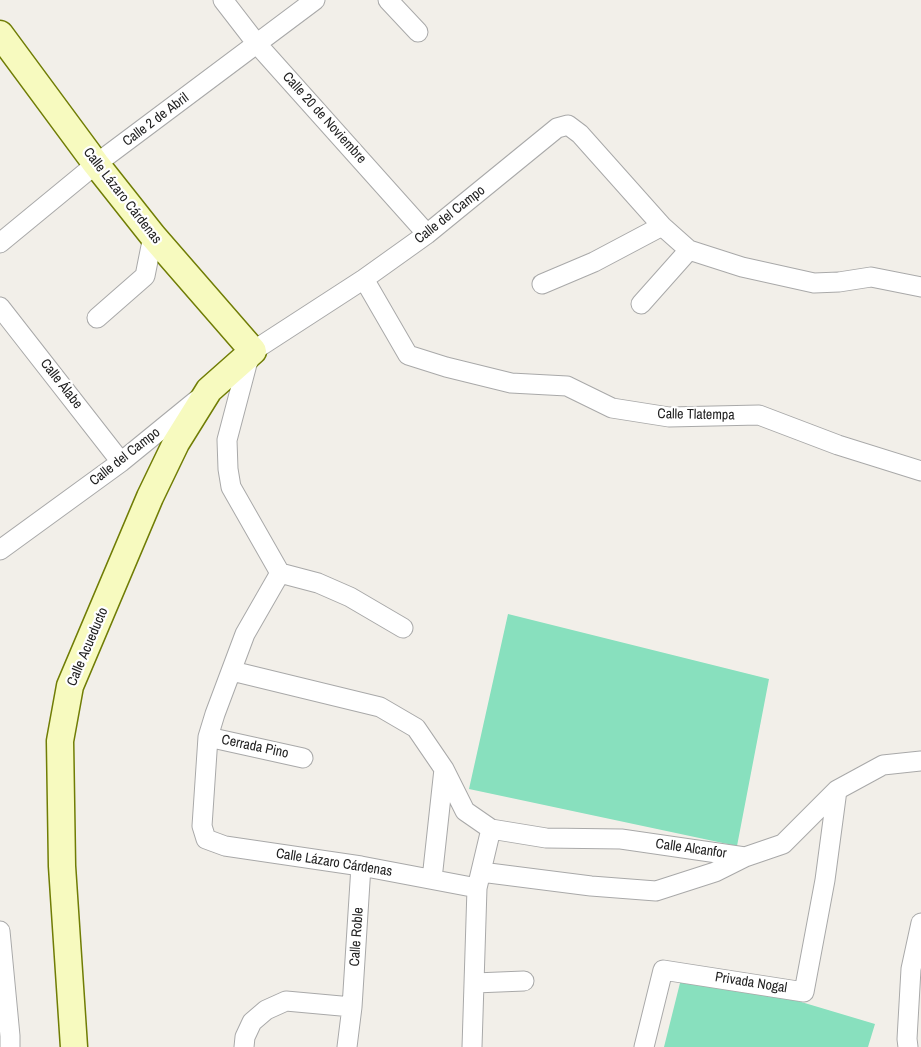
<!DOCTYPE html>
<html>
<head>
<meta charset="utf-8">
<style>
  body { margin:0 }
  canvas { display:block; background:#f2efe9 }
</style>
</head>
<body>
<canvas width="921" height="1047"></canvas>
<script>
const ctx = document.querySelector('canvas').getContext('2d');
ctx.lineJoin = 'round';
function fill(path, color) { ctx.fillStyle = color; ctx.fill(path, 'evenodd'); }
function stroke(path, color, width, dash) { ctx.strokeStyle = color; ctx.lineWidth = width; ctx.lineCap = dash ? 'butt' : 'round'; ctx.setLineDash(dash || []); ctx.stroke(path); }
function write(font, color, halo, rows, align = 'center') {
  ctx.font = font + ' "Archivo Narrow",sans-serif'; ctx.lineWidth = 4.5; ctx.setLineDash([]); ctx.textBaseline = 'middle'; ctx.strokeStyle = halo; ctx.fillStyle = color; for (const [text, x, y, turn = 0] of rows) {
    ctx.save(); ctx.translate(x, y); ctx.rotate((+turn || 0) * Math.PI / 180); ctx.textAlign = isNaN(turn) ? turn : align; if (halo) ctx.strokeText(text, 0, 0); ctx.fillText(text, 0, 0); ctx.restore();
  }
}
fill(new Path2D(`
  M 508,614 L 769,679 L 737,846 L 469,789 Z
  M 684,967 L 875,1024 L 868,1047 L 664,1047 Z`), '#88e0be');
const street = new Path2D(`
  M 223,0 L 257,44 L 427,234
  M 388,0 L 418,32
  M 0,243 L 96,164 L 315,0
  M 364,279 L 408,355 L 446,367 L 511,383 L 567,386 L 612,408 L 669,417 L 759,415 L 838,445 L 921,471
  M 542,284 L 594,262 L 662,226
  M 641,304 L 689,250
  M 0,307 L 121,462
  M 97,318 L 145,276 L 153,236
  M 0,550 L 121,462 L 197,400
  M 280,573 L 318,583 L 350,597 L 403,628
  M 232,671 L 380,707 L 416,728 L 444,769 L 465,811 L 491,829
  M 208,737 L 303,758
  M 481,872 L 591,886 L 656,891 L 715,872 L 745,857
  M 432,879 L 444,769
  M 477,888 L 361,866 L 225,846 L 206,839 L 202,826 L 208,737 L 215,714 L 245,634 L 280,573 L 231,487 L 228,469 L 227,440 L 247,364 L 253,351 L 364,279 L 427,234 L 557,128 L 568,125 L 580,134 L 662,226 L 689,250 L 742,267 L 814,283 L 839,282 L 871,277 L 921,287
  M 0,931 L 10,1036 L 10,1047
  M 475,983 L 524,981
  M 244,1047 L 245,1037 L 252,1022 L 266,1010 L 286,1001 L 352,1007
  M 347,1047 L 352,1007 L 361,866
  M 472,1047 L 477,888 L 491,829 L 546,838 L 621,839 L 745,857 L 783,844 L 837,790 L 883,765 L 921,761
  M 644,1047 L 663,970 L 804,992 L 825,880 L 837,790
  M 908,1047 L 907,1039 L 911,969 L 921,923`);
const secondary = new Path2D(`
  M 0,34 L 96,164 L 153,236 L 253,351 L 209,390 L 176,443 L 150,497 L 70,686 L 60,741 L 62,866 L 74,1047`);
stroke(street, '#a9a9a9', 21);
stroke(secondary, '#707d05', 29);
stroke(street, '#fff', 19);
stroke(secondary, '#f7fabf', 26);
write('14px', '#222', '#fff', [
  ["Calle 20 de Noviembre",324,118,48],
  ["Calle 2 de Abril",156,120,-37],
  ["Calle Lázaro Cárdenas",122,196,52],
  ["Calle del Campo",450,215,-38],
  ["Calle Álabe",61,384,52],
  ["Calle Tlatempa",696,415,1],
  ["Calle del Campo",125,457,-38],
  ["Calle Acueducto",88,647,-67],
  ["Cerrada Pino",255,747,12],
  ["Calle Alcanfor",691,849,8],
  ["Calle Lázaro Cárdenas",334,863,9],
  ["Calle Roble",357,937,-86],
  ["Privada Nogal",751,983,9]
]);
</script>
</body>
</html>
